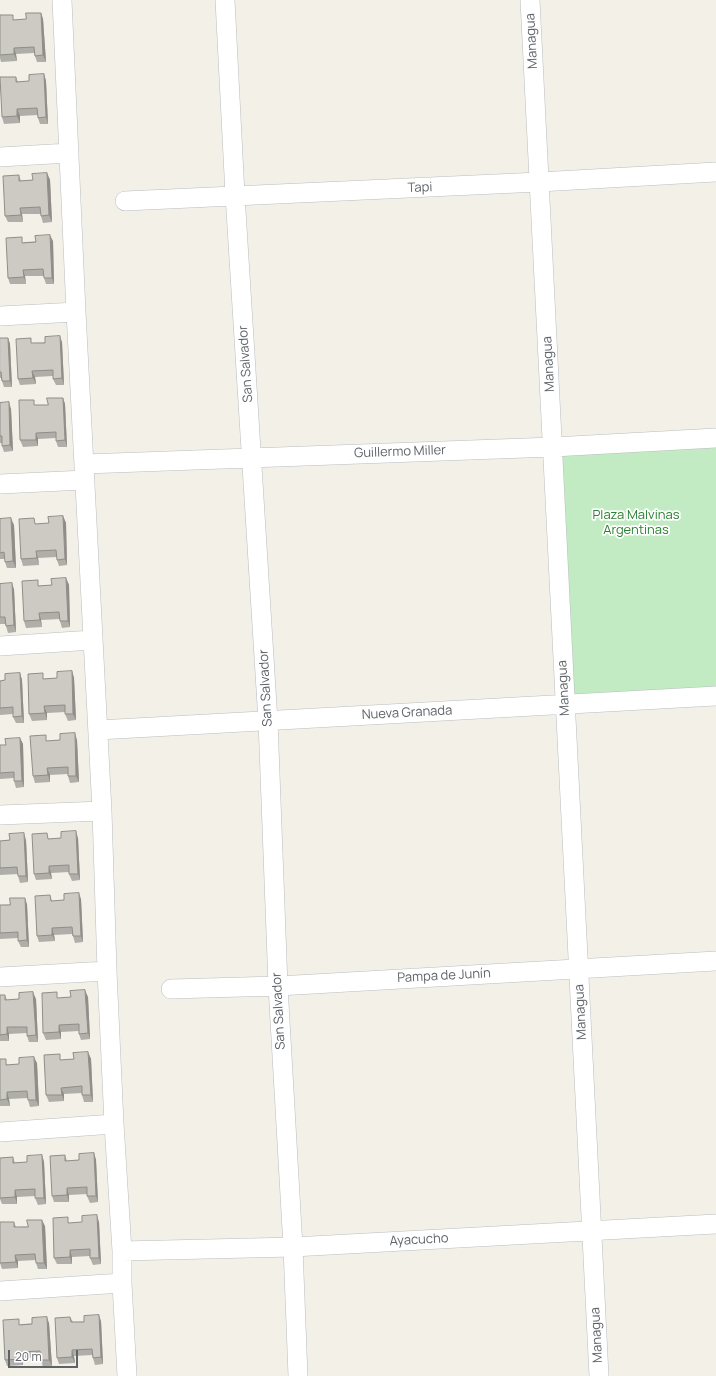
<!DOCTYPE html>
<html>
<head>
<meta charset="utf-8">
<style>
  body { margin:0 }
  #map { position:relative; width:716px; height:1376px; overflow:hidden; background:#f2f0e7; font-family:Manrope,sans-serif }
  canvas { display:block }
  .scale { position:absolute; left:8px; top:1350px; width:70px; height:18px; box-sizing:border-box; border:2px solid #5e6369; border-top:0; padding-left:5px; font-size:12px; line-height:14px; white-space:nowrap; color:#5e6369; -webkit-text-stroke:3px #fff; paint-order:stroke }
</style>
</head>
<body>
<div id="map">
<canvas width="716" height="1376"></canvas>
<div class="scale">20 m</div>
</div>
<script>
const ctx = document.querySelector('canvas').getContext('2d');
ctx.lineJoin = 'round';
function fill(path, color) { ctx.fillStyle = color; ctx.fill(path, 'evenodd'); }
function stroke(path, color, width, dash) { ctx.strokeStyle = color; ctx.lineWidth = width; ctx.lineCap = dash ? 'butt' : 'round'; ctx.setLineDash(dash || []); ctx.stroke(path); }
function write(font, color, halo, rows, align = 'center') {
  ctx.font = font + ' Manrope,sans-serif'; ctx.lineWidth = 3.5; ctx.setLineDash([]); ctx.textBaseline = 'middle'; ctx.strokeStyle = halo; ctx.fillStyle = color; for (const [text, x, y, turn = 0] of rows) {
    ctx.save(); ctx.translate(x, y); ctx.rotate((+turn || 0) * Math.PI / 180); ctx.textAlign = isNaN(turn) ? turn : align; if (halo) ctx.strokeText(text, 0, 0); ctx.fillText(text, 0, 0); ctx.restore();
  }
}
fill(new Path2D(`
  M 716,438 L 716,696 L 565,703 L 553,447 Z`), '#c2ebc3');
const street = new Path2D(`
  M 62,0 L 76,312 L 102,811 L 107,971 L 114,1124 L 122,1251 L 122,1283 L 127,1376
  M 225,0 L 235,195 L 268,721 L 278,986 L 293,1247 L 298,1376
  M 530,0 L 599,1376
  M 0,157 L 69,153
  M 125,201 L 539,182 L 716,172
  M 0,316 L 76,312
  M 85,464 L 553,447 L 716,438
  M 0,484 L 85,480
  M 0,646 L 93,640
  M 98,730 L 716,696
  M 0,815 L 102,811
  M 0,977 L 107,971
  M 171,989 L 278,986 L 716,961
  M 0,1132 L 114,1124
  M 122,1251 L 293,1247 L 716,1224
  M 0,1291 L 122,1283`);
stroke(street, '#b9bdc1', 20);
stroke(street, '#fff', 19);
fill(new Path2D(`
  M 41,13 L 43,19 L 46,62 L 37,62 L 34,53 L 16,54 L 17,61 L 1,62 L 0,58 L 0,15 L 15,20 L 26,19 Z
  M 44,74 L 46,81 L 48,124 L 40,124 L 38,118 L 38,115 L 20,116 L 20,123 L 4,124 L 2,117 L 16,77 L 18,82 L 29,81 Z
  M 47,173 L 50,180 L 52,222 L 43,223 L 41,216 L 41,214 L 22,214 L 23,222 L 8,222 L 5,216 L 19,175 L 21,181 L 33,180 Z
  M 53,241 L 54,284 L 46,284 L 44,278 L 44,276 L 25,276 L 26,284 L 10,284 L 8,278 L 24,242 Z
  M 0,338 L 8,338 L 10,344 L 12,387 L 4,387 L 1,378 L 0,378 Z
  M 62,342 L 64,385 L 56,385 L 53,379 L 53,376 L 35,377 L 36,384 L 20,385 L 18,379 L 33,343 Z
  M 63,398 L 65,404 L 67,447 L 58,447 L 56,441 L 56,438 L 38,439 L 38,446 L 23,447 L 20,440 L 36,405 L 48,405 Z
  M 0,403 L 11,409 L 13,451 L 4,452 L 2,446 L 2,443 L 0,443 Z
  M 63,516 L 66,523 L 67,565 L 59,566 L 57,560 L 57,557 L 38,558 L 39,565 L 23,566 L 21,559 L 37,524 L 49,523 Z
  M 0,519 L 14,525 L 16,568 L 7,568 L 5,562 L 5,559 L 0,559 Z
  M 66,578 L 69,585 L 70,627 L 62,628 L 60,621 L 60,619 L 41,620 L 42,627 L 26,628 L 24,621 L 40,586 L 52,585 Z
  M 0,584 L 14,589 L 16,632 L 8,633 L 6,626 L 5,624 L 0,624 Z
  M 72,671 L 74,678 L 76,720 L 68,721 L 65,714 L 65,712 L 47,713 L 47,720 L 32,721 L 29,714 L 45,679 L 57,678 Z
  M 20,673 L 22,680 L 24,723 L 16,723 L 13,717 L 13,714 L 0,715 L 0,681 L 5,680 Z
  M 20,738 L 23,744 L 24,787 L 16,788 L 14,781 L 14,778 L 0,779 L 0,745 L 6,745 Z
  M 77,740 L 79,782 L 70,783 L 68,776 L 68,774 L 50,775 L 50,782 L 35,783 L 33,776 L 48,741 Z
  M 61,838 L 78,838 L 80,880 L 72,881 L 69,874 L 69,872 L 51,873 L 52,879 L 36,880 L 34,874 L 49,839 Z
  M 10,840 L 26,840 L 28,882 L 20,883 L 18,876 L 18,874 L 0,875 L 0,841 Z
  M 50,895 L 52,901 L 81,899 L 83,942 L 75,943 L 73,936 L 72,934 L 54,935 L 55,941 L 39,942 L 37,936 Z
  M 27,904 L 29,947 L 21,947 L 18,941 L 18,938 L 0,939 L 0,946 L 0,905 Z
  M 0,995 L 5,995 L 7,1000 L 36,999 L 38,1042 L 29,1042 L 27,1036 L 27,1033 L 9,1034 L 9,1041 L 0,1041 Z
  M 88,997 L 90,1039 L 81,1040 L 79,1034 L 79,1031 L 61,1032 L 61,1039 L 46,1040 L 43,1033 L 59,998 Z
  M 88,1052 L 91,1059 L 93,1102 L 84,1102 L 82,1095 L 82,1093 L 64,1094 L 64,1101 L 49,1102 L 46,1095 L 62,1060 L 74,1059 Z
  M 0,1059 L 8,1065 L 37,1063 L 39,1106 L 30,1107 L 28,1100 L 28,1098 L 9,1099 L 10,1106 L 0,1106 Z
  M 94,1153 L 96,1160 L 98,1202 L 90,1203 L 87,1196 L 87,1194 L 69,1195 L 69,1202 L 54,1202 L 52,1196 L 65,1155 L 67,1161 L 79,1160 Z
  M 42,1155 L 44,1162 L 46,1204 L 38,1205 L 35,1198 L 35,1196 L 17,1197 L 17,1204 L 2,1204 L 0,1199 L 0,1158 L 13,1157 L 15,1163 L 27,1162 Z
  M 14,1222 L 16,1227 L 45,1226 L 47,1269 L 38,1269 L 36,1263 L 36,1260 L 18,1261 L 18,1268 L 2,1269 L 0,1263 Z
  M 99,1222 L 101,1264 L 93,1265 L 90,1258 L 90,1256 L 72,1257 L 72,1264 L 57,1264 L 54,1258 L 70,1223 Z
  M 70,1317 L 73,1322 L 101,1321 L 103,1364 L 95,1365 L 93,1358 L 93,1355 L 74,1356 L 75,1363 L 59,1364 L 57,1358 Z
  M 49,1323 L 52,1366 L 43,1367 L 41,1360 L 41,1357 L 23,1358 L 23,1365 L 7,1366 L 5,1360 L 21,1324 Z`), '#b0aea9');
fill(new Path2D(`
  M 41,13 L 43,19 L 46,62 L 43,55 Z
  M 14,48 L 16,54 L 17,61 L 14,54 Z
  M 44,74 L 46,81 L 48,124 L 46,117 Z
  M 17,109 L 20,116 L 20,123 L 17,116 Z
  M 47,173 L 50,180 L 52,222 L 49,215 Z
  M 20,208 L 22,214 L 23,222 L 21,215 Z
  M 50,235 L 53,241 L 54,284 L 52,278 Z
  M 23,270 L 25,276 L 26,284 L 24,277 Z
  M 60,336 L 62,342 L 64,385 L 62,378 Z
  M 8,338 L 10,344 L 12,387 L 10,381 Z
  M 32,371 L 35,377 L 36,384 L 33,378 Z
  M 63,398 L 65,404 L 67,447 L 65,440 Z
  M 9,402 L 11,409 L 13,451 L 10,445 Z
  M 36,433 L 38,439 L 38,446 L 36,440 Z
  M 63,516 L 66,523 L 67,565 L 65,559 Z
  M 11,518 L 14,525 L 16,568 L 13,561 Z
  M 36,551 L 38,558 L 39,565 L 37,558 Z
  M 66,578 L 69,585 L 70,627 L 68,621 Z
  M 12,583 L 14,589 L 16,632 L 14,625 Z
  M 39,613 L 41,620 L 42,627 L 40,620 Z
  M 72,671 L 74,678 L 76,720 L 73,714 Z
  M 20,673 L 22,680 L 24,723 L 22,716 Z
  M 44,706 L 47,713 L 47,720 L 45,713 Z
  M 75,733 L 77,740 L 79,782 L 76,776 Z
  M 20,738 L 23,744 L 24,787 L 22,781 Z
  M 47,768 L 50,775 L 50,782 L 48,775 Z
  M 76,831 L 78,838 L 80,880 L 78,874 Z
  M 24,833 L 26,840 L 28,882 L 26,876 Z
  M 49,866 L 51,873 L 52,879 L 49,873 Z
  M 79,893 L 81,899 L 83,942 L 81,936 Z
  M 25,898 L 27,904 L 29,947 L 27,940 Z
  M 52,928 L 54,935 L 55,941 L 52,935 Z
  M 85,990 L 88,997 L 90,1039 L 88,1033 Z
  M 33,992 L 36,999 L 38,1042 L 36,1035 Z
  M 59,1025 L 61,1032 L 61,1039 L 59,1032 Z
  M 7,1027 L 9,1034 L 9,1041 L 7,1034 Z
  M 88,1052 L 91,1059 L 93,1102 L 91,1095 Z
  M 34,1057 L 37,1063 L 39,1106 L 36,1100 Z
  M 61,1088 L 64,1094 L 64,1101 L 62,1095 Z
  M 7,1092 L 9,1099 L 10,1106 L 7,1099 Z
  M 94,1153 L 96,1160 L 98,1202 L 96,1196 Z
  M 42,1155 L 44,1162 L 46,1204 L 44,1198 Z
  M 67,1188 L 69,1195 L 69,1202 L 67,1195 Z
  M 15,1190 L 17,1197 L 17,1204 L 15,1197 Z
  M 97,1215 L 99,1222 L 101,1264 L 99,1258 Z
  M 42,1220 L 45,1226 L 47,1269 L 44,1263 Z
  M 70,1250 L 72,1257 L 72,1264 L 70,1257 Z
  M 15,1255 L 18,1261 L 18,1268 L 16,1262 Z
  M 99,1315 L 101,1321 L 103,1364 L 101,1357 Z
  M 47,1317 L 49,1323 L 52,1366 L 49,1360 Z
  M 72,1350 L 74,1356 L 75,1363 L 72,1357 Z
  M 20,1352 L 23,1358 L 23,1365 L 20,1359 Z`), '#908d89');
const building = new Path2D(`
  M 26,13 L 41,13 L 43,55 L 35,56 L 34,47 L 14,48 L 14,54 L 0,55 L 0,15 L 13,15 L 13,20 L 26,19 Z
  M 44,74 L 46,117 L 38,118 L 37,108 L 17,109 L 17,116 L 2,117 L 0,77 L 16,77 L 16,82 L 29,81 L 29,75 Z
  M 47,173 L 49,215 L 41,216 L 40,207 L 20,208 L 21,215 L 5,216 L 3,176 L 19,175 L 19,181 L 33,180 L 32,174 Z
  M 50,235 L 52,278 L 44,278 L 43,269 L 23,270 L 24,277 L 8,278 L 6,238 L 22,237 L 22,243 L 36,242 L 35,236 Z
  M 60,336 L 62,378 L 53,379 L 53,370 L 32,371 L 33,378 L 18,379 L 16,339 L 31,338 L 31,343 L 45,343 L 45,337 Z
  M 0,338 L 8,338 L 10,381 L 2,381 L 1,372 L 0,372 Z
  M 47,398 L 63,398 L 65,440 L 56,441 L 56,432 L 36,433 L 36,440 L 20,440 L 19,400 L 34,400 L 34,405 L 48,405 Z
  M 9,402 L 10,445 L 2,446 L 2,436 L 0,436 L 0,403 Z
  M 63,516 L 65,559 L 57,560 L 56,550 L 36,551 L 37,558 L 21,559 L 19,519 L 34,518 L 35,524 L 49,523 L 48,517 Z
  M 11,518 L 13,561 L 5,562 L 4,552 L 0,553 L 0,519 Z
  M 66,578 L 68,621 L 60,621 L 59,612 L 39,613 L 40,620 L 24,621 L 22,581 L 38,580 L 38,586 L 52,585 L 51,579 Z
  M 12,583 L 14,625 L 6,626 L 5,617 L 0,617 L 0,584 Z
  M 72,671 L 73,714 L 65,714 L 65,705 L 44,706 L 45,713 L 29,714 L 28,674 L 43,673 L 43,679 L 57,678 L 57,672 Z
  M 20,673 L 22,716 L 13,717 L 13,707 L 0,708 L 0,681 L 5,680 L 5,674 Z
  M 75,733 L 76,776 L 68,776 L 68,767 L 47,768 L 48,775 L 33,776 L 30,736 L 46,735 L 46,741 L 60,740 L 60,734 Z
  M 20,738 L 22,781 L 14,781 L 14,772 L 0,773 L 0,745 L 6,745 L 5,739 Z
  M 76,831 L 78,874 L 69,874 L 69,865 L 49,866 L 49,873 L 34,874 L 32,834 L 47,833 L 48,839 L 61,838 L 61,832 Z
  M 24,833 L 26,876 L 18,876 L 17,867 L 0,868 L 0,841 L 10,840 L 9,834 Z
  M 79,893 L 81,936 L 73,936 L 72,927 L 52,928 L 52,935 L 37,936 L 35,896 L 50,895 L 51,901 L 64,900 L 64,894 Z
  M 10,898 L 25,898 L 27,940 L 18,941 L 18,932 L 0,933 L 0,905 L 10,905 Z
  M 85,990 L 88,1033 L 79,1034 L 79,1024 L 59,1025 L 59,1032 L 43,1033 L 42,993 L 57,992 L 57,998 L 71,997 L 70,991 Z
  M 33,992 L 36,1035 L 27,1036 L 27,1027 L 7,1027 L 7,1034 L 0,1035 L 0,995 L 5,995 L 5,1000 L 19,999 L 19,993 Z
  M 88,1052 L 91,1095 L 82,1095 L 82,1086 L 61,1088 L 62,1095 L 46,1095 L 44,1055 L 60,1054 L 60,1060 L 74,1059 L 73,1053 Z
  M 34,1057 L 36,1100 L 28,1100 L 27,1091 L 7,1092 L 7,1099 L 0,1100 L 0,1059 L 6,1059 L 6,1065 L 19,1064 L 19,1058 Z
  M 94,1153 L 96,1196 L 87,1196 L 87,1187 L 67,1188 L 67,1195 L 52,1196 L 50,1156 L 65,1155 L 65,1161 L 79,1160 L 79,1154 Z
  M 42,1155 L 44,1198 L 35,1198 L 35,1189 L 15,1190 L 15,1197 L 0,1198 L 0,1158 L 13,1157 L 13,1163 L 27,1162 L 27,1156 Z
  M 97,1215 L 99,1258 L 90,1258 L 90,1249 L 70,1250 L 70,1257 L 54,1258 L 53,1218 L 68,1217 L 68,1223 L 82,1222 L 82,1216 Z
  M 27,1220 L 42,1220 L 44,1263 L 36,1263 L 35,1254 L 15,1255 L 16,1262 L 0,1263 L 0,1222 L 14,1222 L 14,1227 L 28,1227 Z
  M 99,1315 L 101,1357 L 93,1358 L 92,1349 L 72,1350 L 72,1357 L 57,1358 L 55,1318 L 70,1317 L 71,1322 L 84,1322 L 84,1316 Z
  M 47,1317 L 49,1360 L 41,1360 L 40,1351 L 20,1352 L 20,1359 L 5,1360 L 3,1320 L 19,1319 L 19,1325 L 32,1324 L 32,1318 Z`);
fill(building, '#cdcac4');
stroke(building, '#908d89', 1);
write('13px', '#5e6369', '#fff', [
  ["Managua",532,41,-93],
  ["Tapi",420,188,-2],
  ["San Salvador",246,364,-94],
  ["Managua",549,364,-93],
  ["Guillermo Miller",400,452,-2],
  ["San Salvador",266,688,-93],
  ["Managua",564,688,-93],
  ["Nueva Granada",407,713,-3],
  ["Pampa de Junín",444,976,-3],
  ["San Salvador",279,1011,-93],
  ["Managua",581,1012,-93],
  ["Ayacucho",419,1240,-3],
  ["Managua",597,1335,-93]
]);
write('13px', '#2c8132', '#fff', [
  ["Plaza Malvinas",636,515],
  ["Argentinas",636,530]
]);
</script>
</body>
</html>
